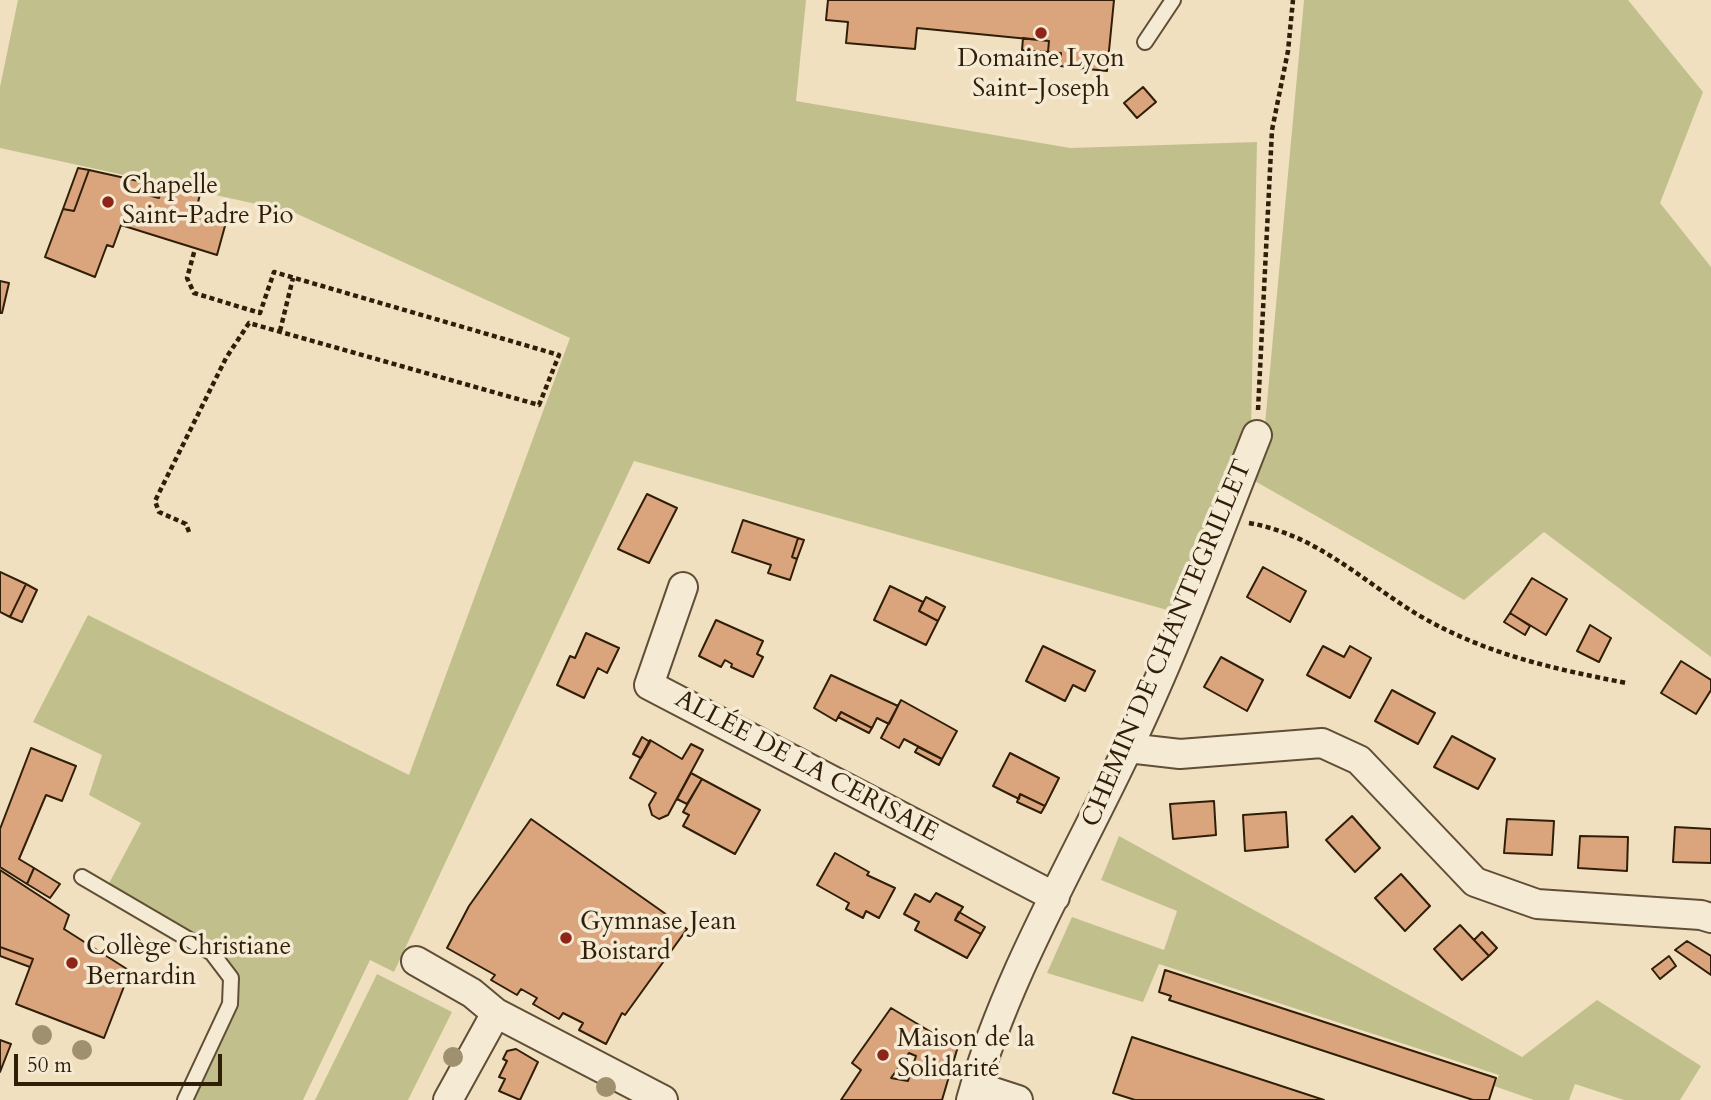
<!DOCTYPE html>
<html>
<head>
<meta charset="utf-8">
<style>
  body { margin:0 }
  #map { position:relative; width:1711px; height:1100px; overflow:hidden; background:#f0e0bf; font-family:Cardo,serif }
  canvas { display:block }
  .scale { position:absolute; left:14px; top:1054px; width:208px; height:32px; box-sizing:border-box; border:4px solid #301e08; border-top:0; padding-left:9px; font-size:21px; line-height:24px; white-space:nowrap; color:#301e08; -webkit-text-stroke:5px #f5ebd5; paint-order:stroke }
</style>
</head>
<body>
<div id="map">
<canvas width="1711" height="1100"></canvas>
<div class="scale">50 m</div>
</div>
<script>
const ctx = document.querySelector('canvas').getContext('2d');
ctx.lineJoin = 'round';
function fill(path, color) { ctx.fillStyle = color; ctx.fill(path, 'evenodd'); }
function stroke(path, color, width, dash) { ctx.strokeStyle = color; ctx.lineWidth = width; ctx.lineCap = dash ? 'butt' : 'round'; ctx.setLineDash(dash || []); ctx.stroke(path); }
function write(font, color, halo, rows, align = 'center') {
  ctx.font = font + ' Cardo,serif'; ctx.lineWidth = 7; ctx.setLineDash([]); ctx.textBaseline = 'middle'; ctx.strokeStyle = halo; ctx.fillStyle = color; for (const [text, x, y, turn = 0] of rows) {
    ctx.save(); ctx.translate(x, y); ctx.rotate((+turn || 0) * Math.PI / 180); ctx.textAlign = isNaN(turn) ? turn : align; if (halo) ctx.strokeText(text, 0, 0); ctx.fillText(text, 0, 0); ctx.restore();
  }
}
fill(new Path2D(`
  M 18,0 L 806,0 L 796,101 L 1070,148 L 1257,142 L 1251,431 L 1178,613 L 634,461 L 394,972 L 370,960 L 303,1100 L 190,1100 L 235,975 L 226,956 L 106,889 L 141,823 L 89,795 L 102,755 L 33,722 L 88,615 L 409,775 L 570,338 L 293,212 L 0,148 L 0,87 Z
  M 1304,0 L 1628,0 L 1703,92 L 1660,203 L 1711,267 L 1711,657 L 1544,532 L 1464,600 L 1253,480 L 1264,435 Z
  M 1119,836 L 1522,1057 L 1597,1000 L 1701,1066 L 1680,1100 L 1624,1100 L 1575,1084 L 1569,1100 L 1534,1100 L 1494,1086 L 1499,1075 L 1159,964 L 1143,1002 L 1047,973 L 1072,917 L 1164,950 L 1177,911 L 1101,880 Z
  M 377,974 L 452,1012 L 408,1100 L 315,1100 Z`), '#c1c08c');
const building = new Path2D(`
  M 828,0 L 1114,0 L 1107,71 L 1060,66 L 1061,53 L 1048,52 L 1049,41 L 917,28 L 915,49 L 846,43 L 848,22 L 826,20 Z
  M 1023,38 L 1049,41 L 1048,52 L 1022,50 Z
  M 1143,87 L 1156,102 L 1137,118 L 1124,103 Z
  M 78,168 L 89,170 L 74,211 L 63,209 Z
  M 89,170 L 143,182 L 140,193 L 159,198 L 163,184 L 200,194 L 197,207 L 228,215 L 217,255 L 121,225 L 113,247 L 107,245 L 95,277 L 45,257 L 63,209 L 74,211 Z
  M 0,281 L 9,283 L 2,313 L 0,313 Z
  M 647,494 L 677,508 L 649,563 L 618,549 Z
  M 743,520 L 798,538 L 792,557 L 797,559 L 790,580 L 768,573 L 771,565 L 732,552 Z
  M 798,538 L 804,540 L 797,559 L 792,557 Z
  M 1263,567 L 1306,591 L 1290,622 L 1247,597 Z
  M 0,572 L 26,584 L 10,617 L 0,612 Z
  M 1532,578 L 1567,599 L 1546,635 L 1510,613 Z
  M 26,584 L 37,590 L 22,622 L 10,617 Z
  M 890,586 L 923,602 L 919,611 L 938,621 L 926,645 L 874,620 Z
  M 926,597 L 945,607 L 938,621 L 919,611 Z
  M 1510,613 L 1530,626 L 1525,635 L 1504,622 Z
  M 716,620 L 763,641 L 757,654 L 763,657 L 753,677 L 731,667 L 732,664 L 725,660 L 721,667 L 699,656 Z
  M 1590,625 L 1611,638 L 1599,662 L 1577,651 Z
  M 586,633 L 619,648 L 607,673 L 598,668 L 584,698 L 557,685 L 570,656 L 575,658 Z
  M 1043,646 L 1095,671 L 1085,691 L 1073,685 L 1065,701 L 1026,681 Z
  M 1323,646 L 1344,657 L 1350,646 L 1371,658 L 1350,698 L 1307,675 Z
  M 1221,657 L 1263,680 L 1247,711 L 1204,687 Z
  M 1681,661 L 1711,680 L 1711,690 L 1696,714 L 1661,693 Z
  M 831,675 L 898,706 L 889,724 L 877,718 L 872,728 L 841,712 L 836,721 L 814,708 Z
  M 1392,690 L 1435,713 L 1418,744 L 1375,721 Z
  M 901,700 L 957,731 L 942,759 L 904,739 L 899,748 L 881,738 Z
  M 841,712 L 872,728 L 869,733 L 838,717 Z
  M 1452,736 L 1495,759 L 1478,789 L 1434,767 Z
  M 642,737 L 650,742 L 641,758 L 633,754 Z
  M 650,740 L 682,759 L 691,744 L 703,750 L 668,815 L 659,819 L 652,815 L 649,805 L 656,793 L 630,778 Z
  M 918,747 L 942,759 L 939,765 L 915,752 Z
  M 31,748 L 76,766 L 62,801 L 46,795 L 19,859 L 34,868 L 27,884 L 0,867 L 0,829 Z
  M 1010,753 L 1059,778 L 1045,806 L 1020,794 L 1019,799 L 993,786 Z
  M 691,773 L 702,779 L 687,804 L 677,799 Z
  M 702,779 L 760,810 L 735,854 L 683,826 L 689,815 L 683,812 Z
  M 1020,794 L 1045,806 L 1041,813 L 1017,802 Z
  M 1214,801 L 1216,835 L 1173,839 L 1170,804 Z
  M 1286,812 L 1288,847 L 1245,851 L 1243,815 Z
  M 1352,816 L 1380,848 L 1355,872 L 1326,840 Z
  M 531,819 L 687,929 L 625,1015 L 622,1013 L 606,1044 L 579,1030 L 583,1023 L 563,1013 L 559,1019 L 533,1004 L 537,998 L 521,989 L 517,995 L 491,980 L 495,975 L 447,948 L 469,906 Z
  M 1507,819 L 1554,821 L 1552,855 L 1504,853 Z
  M 1675,827 L 1711,829 L 1711,863 L 1673,862 Z
  M 1580,836 L 1628,837 L 1627,871 L 1578,868 Z
  M 835,853 L 869,872 L 867,875 L 895,888 L 879,918 L 866,911 L 863,918 L 846,909 L 849,903 L 817,885 Z
  M 34,868 L 60,884 L 50,898 L 27,884 Z
  M 0,870 L 69,915 L 64,929 L 130,971 L 104,1038 L 16,1004 L 33,959 L 0,947 Z
  M 1401,874 L 1430,906 L 1405,931 L 1375,898 Z
  M 936,893 L 963,907 L 955,920 L 981,934 L 967,958 L 915,930 L 919,922 L 904,914 L 915,894 L 930,902 Z
  M 959,912 L 985,927 L 981,934 L 955,920 Z
  M 1460,925 L 1489,956 L 1462,980 L 1434,949 Z
  M 1482,932 L 1497,948 L 1489,956 L 1474,940 Z
  M 1687,941 L 1711,956 L 1711,975 L 1675,950 Z
  M 0,947 L 33,959 L 30,967 L 0,956 Z
  M 1669,956 L 1676,966 L 1660,979 L 1652,969 Z
  M 1165,970 L 1496,1078 L 1489,1100 L 1473,1100 L 1169,1000 L 1171,996 L 1159,992 Z
  M 891,1008 L 941,1038 L 959,1043 L 942,1100 L 841,1100 L 861,1070 L 852,1063 ZM 909,1053 L 916,1056 L 908,1081 L 891,1078 Z
  M 1132,1037 L 1324,1100 L 1135,1100 L 1113,1093 Z
  M 0,1040 L 11,1044 L 0,1072 Z
  M 516,1049 L 538,1062 L 520,1100 L 499,1091 L 505,1079 L 499,1077 L 507,1061 L 503,1059 L 507,1051 Z`);
fill(building, '#daa47c');
stroke(building, '#301e08', 2);
const lane = new Path2D(`
  M 1145,42 L 1173,0
  M 82,877 L 212,953 L 231,978 L 230,1004 L 185,1100`);
const street = new Path2D(`
  M 683,587 L 649,685 L 1055,897
  M 1128,748 L 1180,754 L 1322,743 L 1359,760 L 1475,882 L 1537,904 L 1701,915 L 1711,918
  M 416,961 L 472,993 L 496,1013 L 663,1100
  M 975,1086 L 1018,1100
  M 448,1100 L 496,1013
  M 971,1100 C 1005,978 1073,864 1127,750 C 1176,648 1215,541 1257,435`);
stroke(lane, '#604e36', 18);
stroke(street, '#604e36', 32);
stroke(new Path2D(`
  M 280,331 L 293,278
  M 1258,410 L 1272,130 L 1288,51 L 1293,0
  M 1249,523 C 1318,535 1363,582 1420,616 C 1488,655 1551,668 1626,683
  M 189,532 L 186,524 L 159,512 L 155,501 L 226,358 L 249,323 L 539,405 L 559,355 L 274,272 L 260,313 L 194,293 L 187,278 L 195,249`), '#301e08', 4.5, [5, 3.5]);
stroke(lane, '#f5ebd5', 14);
stroke(street, '#f5ebd5', 28);
ctx.fillStyle = '#9f9070';
for (const [x, y] of [
  [42,1035],
  [82,1050],
  [453,1057],
  [606,1087]
]) { ctx.beginPath(); ctx.arc(x, y, 10, 0, 2 * Math.PI); ctx.fill(); }
for (const [x, y, r, color] of [
  [1041,33,7,"#8f2418"],
  [108,202,7,"#8f2418"],
  [566,938,7,"#8f2418"],
  [72,963,7,"#8f2418"],
  [883,1055,7,"#8f2418"]
]) { const dot = new Path2D(); dot.arc(x, y, r, 0, 2 * Math.PI); ctx.fillStyle = color; ctx.fill(dot); stroke(dot, '#f5ebd5', 2.5); }
write('26px', '#301e08', '#f5ebd5', [
  ["Domaine Lyon",1041,60,"center"],
  ["Saint-Joseph",1041,90,"center"],
  ["Chapelle",122,187],
  ["Saint-Padre Pio",122,217],
  ["Gymnase Jean",580,923],
  ["Boistard",580,953],
  ["Collège Christiane",86,948],
  ["Bernardin",86,978],
  ["Maison de la",897,1040],
  ["Solidarité",897,1070]
], 'left');
write('26px', '#301e08', '#f5ebd5', [
  ["CHEMIN DE CHANTEGRILLET",1168,644,-67],
  ["ALLÉE DE LA CERISAIE",806,767,28]
]);
</script>
</body>
</html>
